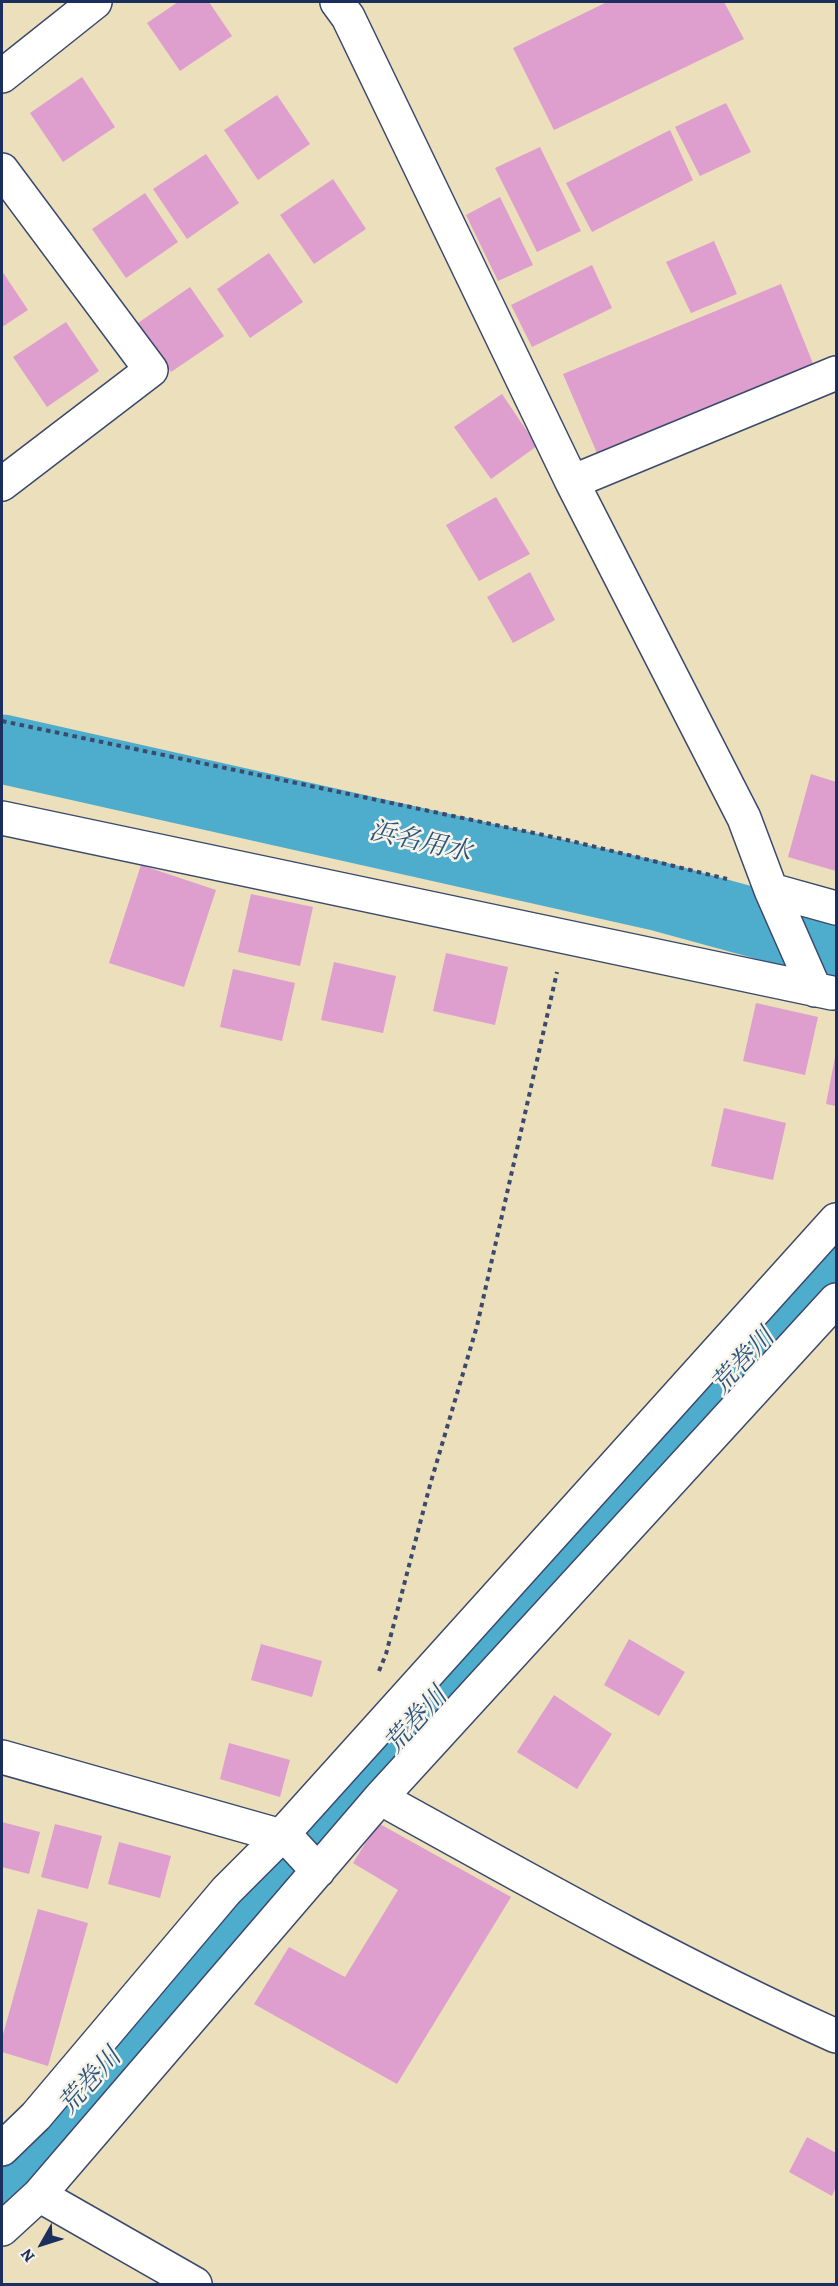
<!DOCTYPE html>
<html>
<head>
<meta charset="utf-8">
<style>
  body { margin:0 }
  #map { position:relative; width:838px; height:2286px; overflow:hidden; background:#ecdfbc; font-family:Alegreya,serif }
  canvas { display:block }
  .frame { position:absolute; inset:0; border:3px solid #1b2f5e; pointer-events:none }
  .north { position:absolute; left:12px; top:2214px; width:60px; height:60px; -webkit-text-stroke:4px #f7f3e8; paint-order:stroke; rotate:231deg; font-size:16px; font-weight:700; line-height:24px; text-align:center; color:#1b2f5e }
  .north::after { content:''; display:block; margin:auto; width:21px; height:27px; background:#1b2f5e; clip-path:polygon(50% 0,100% 100%,50% 72%,0 100%) }
</style>
</head>
<body>
<div id="map">
<canvas width="838" height="2286"></canvas>
<div class="frame"></div>
<div class="north">N</div>
</div>
<script>
const ctx = document.querySelector('canvas').getContext('2d');
ctx.lineJoin = 'round';
function stroke(path, color, width, dash) { ctx.strokeStyle = color; ctx.lineWidth = width; ctx.lineCap = dash ? 'butt' : 'round'; ctx.setLineDash(dash || []); ctx.stroke(path); }
function fill(path, color) { ctx.fillStyle = color; ctx.fill(path, 'evenodd'); }
function write(font, color, halo, rows, align = 'center') {
  ctx.font = font + ' Alegreya,"Noto Serif JP",serif'; ctx.lineWidth = 5; ctx.setLineDash([]); ctx.textBaseline = 'middle'; ctx.strokeStyle = halo; ctx.fillStyle = color; for (const [text, x, y, turn = 0] of rows) {
    ctx.save(); ctx.translate(x, y); ctx.rotate((+turn || 0) * Math.PI / 180); ctx.textAlign = isNaN(turn) ? turn : align; if (halo) ctx.strokeText(text, 0, 0); ctx.fillText(text, 0, 0); ctx.restore();
  }
}
stroke(new Path2D(`
  M 2,749 L 657,896 L 836,945
  M 2,2181 L 65,2114 L 269,1882 L 486,1648 L 744,1359 L 836,1265`), '#4eaccd', 69);
fill(new Path2D(`
  M 178,2 L 209,2 L 232,36 L 180,71 L 147,23 Z
  M 607,2 L 724,2 L 744,39 L 554,130 L 513,48 Z
  M 82,77 L 115,127 L 63,162 L 30,113 Z
  M 277,95 L 310,144 L 258,180 L 224,130 Z
  M 726,103 L 751,152 L 700,176 L 675,127 Z
  M 670,130 L 693,180 L 592,232 L 566,183 Z
  M 540,147 L 581,231 L 537,252 L 495,168 Z
  M 206,154 L 239,203 L 187,239 L 153,189 Z
  M 333,179 L 366,229 L 314,264 L 280,215 Z
  M 145,193 L 178,242 L 126,278 L 92,229 Z
  M 500,197 L 533,265 L 498,281 L 466,215 Z
  M 714,241 L 737,294 L 691,313 L 666,262 Z
  M 269,253 L 303,302 L 250,338 L 217,289 Z
  M 592,265 L 612,308 L 532,347 L 511,305 Z
  M 2,271 L 28,310 L 2,327 Z
  M 781,284 L 814,366 L 597,453 L 563,374 Z
  M 190,287 L 224,336 L 171,372 L 138,323 Z
  M 66,322 L 99,371 L 47,407 L 13,357 Z
  M 502,394 L 537,446 L 491,479 L 454,427 Z
  M 496,497 L 530,554 L 479,581 L 446,525 Z
  M 530,572 L 555,620 L 513,643 L 487,597 Z
  M 811,774 L 836,782 L 836,871 L 788,857 Z
  M 141,865 L 216,890 L 184,987 L 109,963 Z
  M 251,894 L 313,907 L 300,966 L 238,952 Z
  M 446,953 L 508,967 L 495,1025 L 433,1011 Z
  M 334,962 L 396,976 L 383,1033 L 321,1020 Z
  M 233,969 L 295,983 L 282,1041 L 220,1027 Z
  M 756,1003 L 818,1017 L 805,1075 L 743,1061 Z
  M 835,1057 L 836,1057 L 836,1106 L 826,1104 Z
  M 724,1108 L 786,1123 L 773,1180 L 711,1166 Z
  M 629,1639 L 685,1672 L 659,1716 L 604,1685 Z
  M 261,1644 L 322,1661 L 312,1697 L 251,1680 Z
  M 554,1695 L 612,1734 L 577,1789 L 517,1752 Z
  M 229,1743 L 290,1760 L 280,1797 L 220,1779 Z
  M 2,1822 L 40,1832 L 29,1874 L 2,1867 Z
  M 378,1823 L 511,1897 L 397,2084 L 254,2004 L 289,1947 L 345,1977 L 398,1890 L 353,1863 Z
  M 55,1824 L 102,1836 L 88,1889 L 41,1877 Z
  M 119,1842 L 171,1856 L 160,1898 L 108,1884 Z
  M 38,1909 L 88,1923 L 48,2066 L 2,2052 L 2,2038 Z
  M 807,2137 L 836,2153 L 836,2187 L 832,2196 L 789,2172 Z`), '#de9ece');
const minor = new Path2D(`
  M 337,2 L 348,17 L 572,482 L 744,818 L 771,890 L 815,990
  M 2,76 L 95,2
  M 2,170 L 151,370 L 2,484
  M 572,482 L 836,373
  M 2,818 L 832,993
  M 771,890 L 836,908
  M 2,1757 L 281,1836 L 293,1844 L 318,1871
  M 380,1798 C 530,1881 680,1966 836,2036
  M 2,2149 L 36,2116 L 226,1891 L 281,1836 L 836,1220
  M 39,2195 L 195,2284
  M 2,2229 L 39,2195 L 380,1798 L 836,1300`);
stroke(minor, '#3a496c', 36);
stroke(new Path2D(`
  M 2,721 L 567,840 L 727,879
  M 379,1671 L 386,1654 L 430,1485 L 477,1326 L 557,972`), '#3a496c', 4, [4.5, 4.5]);
stroke(minor, '#fff', 33);
write('italic 26px', '#2a547f', '#f7f3e8', [
  ["浜名用水",420,843,13],
  ["荒巻川",744,1362,-47],
  ["荒巻川",417,1721,-48],
  ["荒巻川",91,2082,-48]
]);
</script>
</body>
</html>
